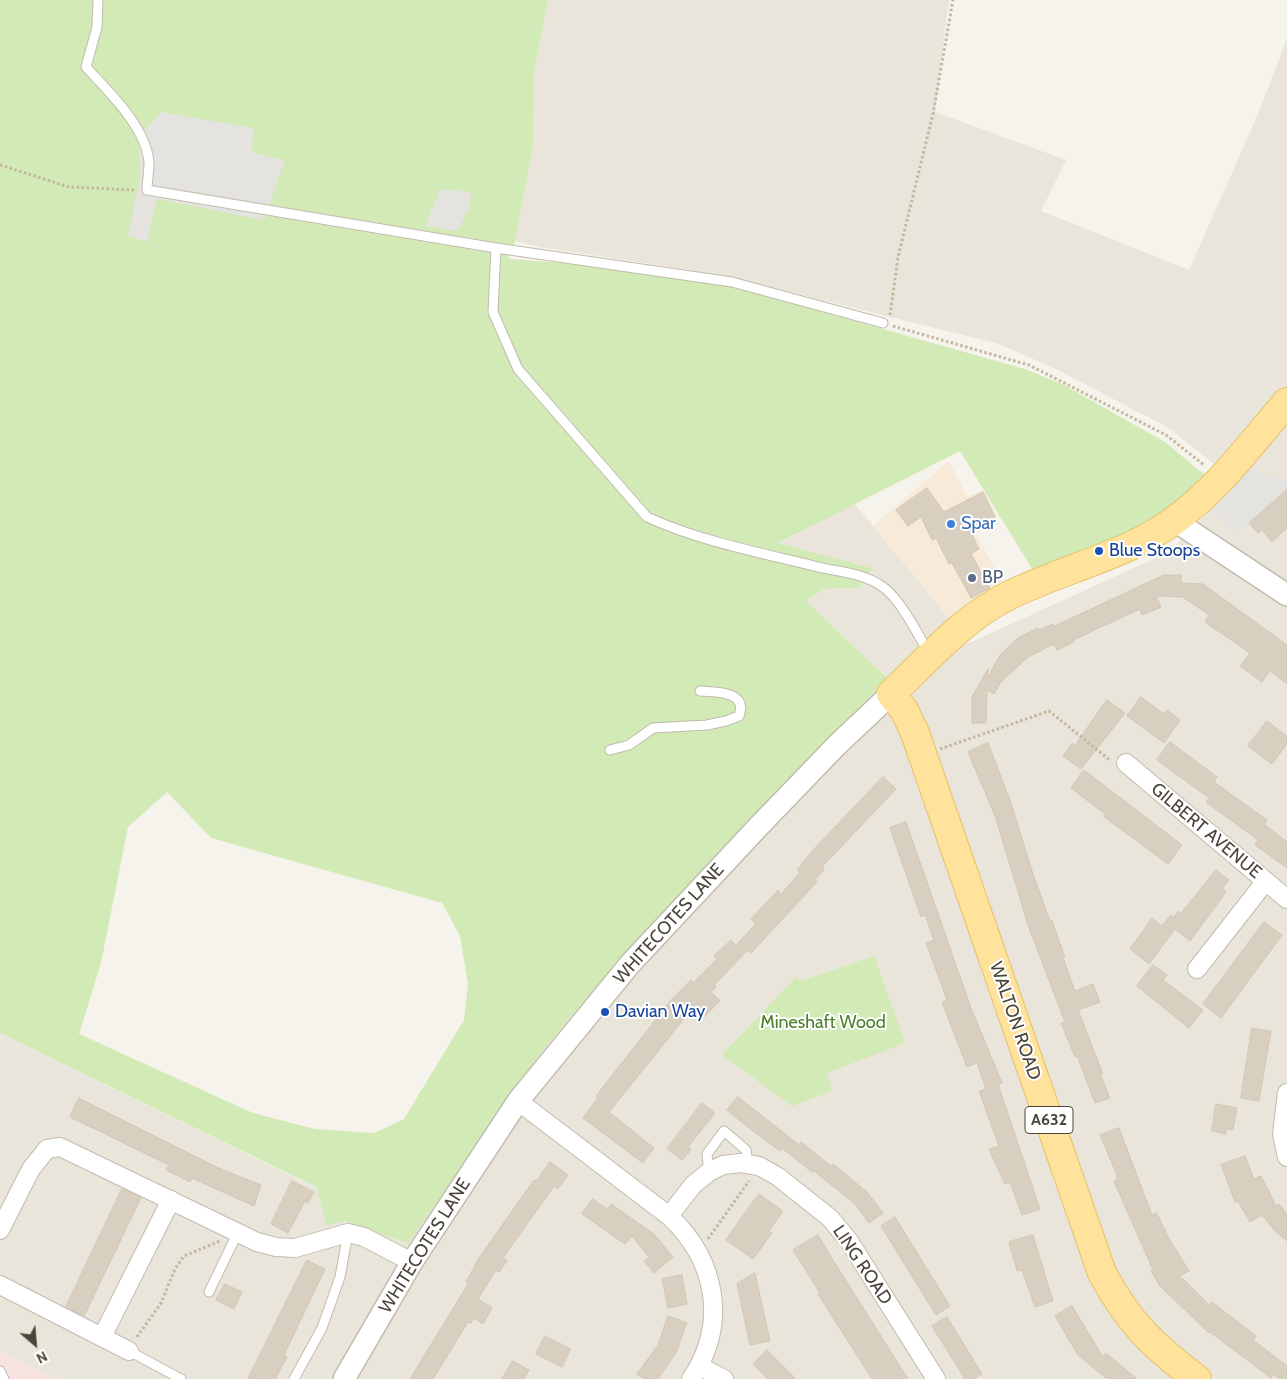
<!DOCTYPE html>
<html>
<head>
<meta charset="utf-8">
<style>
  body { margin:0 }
  #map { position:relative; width:1287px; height:1379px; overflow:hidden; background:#f6f3ec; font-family:Cabin,sans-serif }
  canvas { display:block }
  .north { position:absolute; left:10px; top:1319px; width:50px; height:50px; -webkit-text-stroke:4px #fff; paint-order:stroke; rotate:153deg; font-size:14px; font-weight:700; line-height:20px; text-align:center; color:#4b4439 }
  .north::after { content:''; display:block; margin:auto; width:18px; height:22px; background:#4b4439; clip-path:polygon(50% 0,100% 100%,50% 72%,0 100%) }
</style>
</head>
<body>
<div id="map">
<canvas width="1287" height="1379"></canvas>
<div class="north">N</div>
</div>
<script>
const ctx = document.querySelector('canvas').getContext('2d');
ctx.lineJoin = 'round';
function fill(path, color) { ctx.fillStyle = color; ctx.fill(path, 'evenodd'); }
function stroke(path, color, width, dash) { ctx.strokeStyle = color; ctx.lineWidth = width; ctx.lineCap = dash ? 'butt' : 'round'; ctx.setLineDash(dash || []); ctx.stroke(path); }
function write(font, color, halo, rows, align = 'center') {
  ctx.font = font + ' Cabin,sans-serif'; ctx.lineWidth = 4; ctx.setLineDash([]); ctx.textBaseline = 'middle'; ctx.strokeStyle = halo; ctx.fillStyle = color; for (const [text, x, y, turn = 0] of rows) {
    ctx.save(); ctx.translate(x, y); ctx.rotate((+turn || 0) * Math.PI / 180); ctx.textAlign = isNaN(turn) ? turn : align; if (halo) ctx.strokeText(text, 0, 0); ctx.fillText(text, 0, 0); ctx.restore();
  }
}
fill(new Path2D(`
  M 548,0 L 949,0 L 935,112 L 1066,160 L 1041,211 L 1189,270 L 1258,114 L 1287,39 L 1287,1379 L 58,1379 L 0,1350 L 0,1033 L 316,1188 L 344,1221 L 408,1242 L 545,1047 L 619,960 L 888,679 L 806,601 L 825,589 L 860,588 L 872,568 L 778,544 L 854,503 L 950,619 L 967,644 L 1171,551 L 1237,482 L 1167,427 L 1056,369 L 999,344 L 798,294 L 690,270 L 540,247 L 515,241 L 533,147 L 534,73 Z`), '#eae5da');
fill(new Path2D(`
  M 949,461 L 967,496 L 984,490 L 999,521 L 975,534 L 1004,584 L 950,619 L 873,526 Z`), '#f7ead8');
fill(new Path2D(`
  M 0,1350 L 58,1379 L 0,1379 Z`), '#f6e3e0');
fill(new Path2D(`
  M 0,0 L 548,0 L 534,73 L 533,147 L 515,241 L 508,259 L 563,263 L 730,286 L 1025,369 L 1064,385 L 1165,442 L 1206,476 L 1170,508 L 1116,544 L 1037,577 L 960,451 L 778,543 L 872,568 L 860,588 L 825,589 L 806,601 L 888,679 L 619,960 L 545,1047 L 408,1243 L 344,1221 L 327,1226 L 316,1187 L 0,1033 ZM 167,792 L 211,838 L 442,903 L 460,936 L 468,984 L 464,1020 L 404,1119 L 374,1133 L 315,1129 L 253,1113 L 79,1034 L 101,963 L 128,827 Z
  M 874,956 L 905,1043 L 827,1073 L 832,1091 L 792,1106 L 722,1055 L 796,977 L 801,981 Z`), '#d2eab5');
fill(new Path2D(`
  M 161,112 L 253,128 L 252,153 L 285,160 L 264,220 L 157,199 L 147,242 L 128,236 L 140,176 L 139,137 Z
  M 440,189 L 471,192 L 470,208 L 457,231 L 425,226 Z
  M 1243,469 L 1287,481 L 1287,492 L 1286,491 L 1235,535 L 1216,513 L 1216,497 Z`), '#e5e3e0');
const building = new Path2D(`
  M 927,488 L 944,512 L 983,492 L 996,519 L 971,532 L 979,549 L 971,554 L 990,588 L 971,598 L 952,563 L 949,564 L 936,538 L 932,540 L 921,517 L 908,526 L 896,510 Z
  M 1287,490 L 1287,528 L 1272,542 L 1262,530 L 1258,533 L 1249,523 Z
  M 1164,575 L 1181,575 L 1181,583 L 1203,584 L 1287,645 L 1287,684 L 1270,671 L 1262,682 L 1240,666 L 1250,653 L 1205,622 L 1209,615 L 1183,597 L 1156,596 L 1161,607 L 1142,615 L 1140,609 L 1073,640 L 1074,642 L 1057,650 L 1054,644 L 1028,657 L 1001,682 L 994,694 L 987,690 L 986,723 L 972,723 L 972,697 L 988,669 L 988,677 L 1000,655 L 1018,638 L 1038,628 L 1039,630 L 1053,624 L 1054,626 Z
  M 1141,697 L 1164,714 L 1167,710 L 1180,720 L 1164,743 L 1127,716 Z
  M 1107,700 L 1125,713 L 1081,769 L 1063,756 L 1072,743 L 1075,745 Z
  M 1267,721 L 1287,736 L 1287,744 L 1272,764 L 1248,746 Z
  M 1170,742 L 1217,777 L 1214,782 L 1267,820 L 1264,824 L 1287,842 L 1287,868 L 1255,845 L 1258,840 L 1206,802 L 1209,798 L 1157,760 Z
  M 988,743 L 1010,800 L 1033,874 L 1050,921 L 1052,920 L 1058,938 L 1065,957 L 1063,958 L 1075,991 L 1093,984 L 1100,1002 L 1078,1010 L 1103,1074 L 1100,1074 L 1110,1098 L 1095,1103 L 1077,1056 L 1075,1057 L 1061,1023 L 1065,1022 L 1029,928 L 995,816 L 968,752 Z
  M 1084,770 L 1182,845 L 1168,864 L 1103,816 L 1105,814 L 1071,788 Z
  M 883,777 L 896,789 L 822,867 L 824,870 L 815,880 L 817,882 L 751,953 L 748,950 L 714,985 L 716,987 L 711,992 L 720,1001 L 704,1017 L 695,1007 L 683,1020 L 609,1112 L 654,1148 L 643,1163 L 583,1118 L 598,1098 L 596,1096 L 671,1000 L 691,980 L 694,982 L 717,959 L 714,956 L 731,940 L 736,945 L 756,924 L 751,919 L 778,890 L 781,894 L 800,873 L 797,870 L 815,848 Z
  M 906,822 L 971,1008 L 1002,1083 L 998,1084 L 1040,1209 L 1022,1215 L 1010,1182 L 1005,1184 L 989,1149 L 999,1146 L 979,1091 L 986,1089 L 977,1063 L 967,1067 L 942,1002 L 947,1000 L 926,943 L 934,940 L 925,915 L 921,917 L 890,828 Z
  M 1216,870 L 1229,880 L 1222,889 L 1226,892 L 1190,941 L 1175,929 L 1149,964 L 1130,949 L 1152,918 L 1162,926 L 1171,915 L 1174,917 L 1178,911 L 1181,913 Z
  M 1264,922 L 1282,935 L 1221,1018 L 1203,1004 Z
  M 1153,965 L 1167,975 L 1163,980 L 1203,1010 L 1189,1028 L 1137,986 Z
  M 1252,1028 L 1271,1031 L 1259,1101 L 1241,1098 Z
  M 738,1097 L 799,1145 L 801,1142 L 831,1166 L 833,1164 L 867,1192 L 883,1213 L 869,1223 L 854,1203 L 814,1171 L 812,1172 L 782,1148 L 780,1151 L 749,1128 L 727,1110 Z
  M 79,1098 L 216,1167 L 261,1185 L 254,1206 L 192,1178 L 190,1182 L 166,1170 L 169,1165 L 70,1117 Z
  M 702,1103 L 715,1113 L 688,1147 L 691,1150 L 682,1160 L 667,1149 Z
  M 1216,1104 L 1237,1108 L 1233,1130 L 1226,1129 L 1226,1134 L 1212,1131 Z
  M 1119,1128 L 1152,1215 L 1156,1213 L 1159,1218 L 1168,1237 L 1189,1271 L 1180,1276 L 1209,1305 L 1212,1302 L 1256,1336 L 1253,1340 L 1287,1366 L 1287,1379 L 1280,1379 L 1273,1374 L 1271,1378 L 1210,1332 L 1209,1333 L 1160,1286 L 1151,1271 L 1153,1270 L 1114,1181 L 1117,1180 L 1117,1175 L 1100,1135 Z
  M 1245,1156 L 1254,1179 L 1261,1176 L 1276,1206 L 1279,1204 L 1287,1214 L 1287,1241 L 1275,1231 L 1262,1215 L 1250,1222 L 1238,1201 L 1235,1202 L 1221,1165 Z
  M 550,1162 L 568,1175 L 558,1189 L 554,1186 L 503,1258 L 507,1261 L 499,1272 L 496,1270 L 478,1299 L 492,1308 L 483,1324 L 474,1318 L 471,1323 L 468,1322 L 433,1379 L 410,1379 L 468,1284 L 466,1282 L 479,1258 L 534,1180 L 536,1181 Z
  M 292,1181 L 314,1192 L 308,1203 L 305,1201 L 288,1233 L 271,1224 Z
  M 122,1189 L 141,1198 L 84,1316 L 66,1307 Z
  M 759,1194 L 783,1211 L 769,1231 L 772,1233 L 753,1259 L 726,1240 Z
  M 593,1199 L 607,1209 L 611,1204 L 654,1234 L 673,1257 L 654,1273 L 644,1261 L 649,1257 L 632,1236 L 625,1244 L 582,1214 Z
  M 895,1217 L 950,1306 L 936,1315 L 881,1226 Z
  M 818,1235 L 833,1260 L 908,1379 L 872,1379 L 818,1294 L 820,1293 L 793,1250 Z
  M 1033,1235 L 1053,1301 L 1035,1307 L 1022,1270 L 1017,1271 L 1009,1242 Z
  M 307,1260 L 325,1269 L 284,1355 L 287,1357 L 275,1379 L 248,1379 Z
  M 755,1273 L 770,1341 L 750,1345 L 737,1284 Z
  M 682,1275 L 687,1304 L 668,1308 L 662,1279 Z
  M 225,1284 L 242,1292 L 234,1309 L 216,1300 Z
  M 1072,1306 L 1103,1357 L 1106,1353 L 1137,1379 L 1107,1379 L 1078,1355 L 1055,1316 Z
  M 668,1316 L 687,1323 L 676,1353 L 658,1379 L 644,1379 L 637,1374 L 658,1345 Z
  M 947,1317 L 982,1374 L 974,1379 L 965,1379 L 932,1326 Z
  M 545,1336 L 571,1349 L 562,1367 L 536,1354 Z
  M 767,1350 L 796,1379 L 768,1379 L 753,1364 Z
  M 513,1361 L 529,1370 L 524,1379 L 502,1379 Z`);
fill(building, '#d8cfc1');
stroke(building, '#d3c7b4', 1);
const service = new Path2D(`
  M 98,0 L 97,27 L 86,67 C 108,91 147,128 149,163 C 149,172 147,182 147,190 L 496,248 L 732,282 L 883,323
  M 496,248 L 493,312 L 518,369 L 647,517 C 699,541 762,553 818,567 C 840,572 864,573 883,587 C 900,599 918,634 928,652
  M 610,750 L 629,745 L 653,728 L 707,725 L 726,721 L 739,716 C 748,691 716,692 700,691
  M 709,1172 L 707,1154 L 724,1131 L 746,1150 L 748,1164
  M 209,1292 L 238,1232
  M 129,1351 L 181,1379
  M 0,1371 L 4,1379
  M 294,1379 L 322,1328 L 340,1277 L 348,1233`);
const minor = new Path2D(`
  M 1126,763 L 1287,899
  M 1197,969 L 1265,882
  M 1287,1093 L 1282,1134 L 1287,1157
  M 518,1101 L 669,1216 C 717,1261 728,1324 691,1379
  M 669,1216 L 693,1185 L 709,1172 L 723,1165 L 740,1163 L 759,1166 L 777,1176 L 830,1218 L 849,1241 L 936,1379
  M 0,1230 L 31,1169 L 47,1149 L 60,1147 L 257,1242 L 276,1247 L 295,1248 L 348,1233 L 364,1237 L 412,1262
  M 0,1285 L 129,1351
  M 102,1337 L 171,1200
  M 699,1366 L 724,1379`);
const tertiary = new Path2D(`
  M 1175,521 L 1287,595
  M 344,1379 L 412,1262 L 518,1101 L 630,964 L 759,826 L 837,745 L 891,694`);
const primary = new Path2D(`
  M 1197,1379 C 1153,1346 1128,1322 1102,1273 L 915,733 L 904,710 L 891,694 C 928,659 964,617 1010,595 C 1065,568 1126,556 1175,520 C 1219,488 1252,442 1287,402`);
stroke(service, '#c2bbae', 11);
stroke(minor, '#c2bbae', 20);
stroke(tertiary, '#c2bbae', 24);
stroke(primary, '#e6c16a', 30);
stroke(new Path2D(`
  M 0,165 L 69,187 L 136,190
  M 890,315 L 898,257 L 933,114 L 953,0
  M 893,326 L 1029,365 L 1166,435 L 1204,465
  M 940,749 L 1049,711 L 1111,761
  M 708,1239 L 749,1181
  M 137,1337 L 161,1303 L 175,1269 L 184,1256 L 220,1241`), '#c4b79f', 3, [2.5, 2.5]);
stroke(service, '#fff', 9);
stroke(minor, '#fff', 18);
stroke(tertiary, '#fff', 21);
stroke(primary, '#ffe39c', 28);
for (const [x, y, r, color] of [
  [951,524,5,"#3f7fe0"],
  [1099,551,5,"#1a4fb4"],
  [972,578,5,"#5c6f8a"],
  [605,1012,5,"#1a4fb4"]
]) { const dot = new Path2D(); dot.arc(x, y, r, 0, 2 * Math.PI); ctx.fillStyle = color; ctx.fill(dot); stroke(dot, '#fff', 2); }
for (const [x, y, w] of [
  [1049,1120,48]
]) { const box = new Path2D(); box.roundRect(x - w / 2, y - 13.5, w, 27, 4); ctx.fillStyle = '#fff'; ctx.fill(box); stroke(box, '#4b4439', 1); }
write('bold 16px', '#4b4439', null, [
  ["A632",1049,1120]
]);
write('18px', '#366cbe', '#fff', [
  ["Spar",961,524]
], 'left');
write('18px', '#164399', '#fff', [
  ["Blue Stoops",1109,551],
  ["Davian Way",615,1012]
], 'left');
write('18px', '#4e5e75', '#fff', [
  ["BP",982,578]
], 'left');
write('18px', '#4b4439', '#fff', [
  ["GILBERT AVENUE",1206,831,40],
  ["WHITECOTES LANE",669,924,-48],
  ["WALTON ROAD",1015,1021,71],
  ["WHITECOTES LANE",425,1246,-58],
  ["LING ROAD",862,1265,56]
]);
write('18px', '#4a7f2a', '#fff', [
  ["Mineshaft Wood",823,1023]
]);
</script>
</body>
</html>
